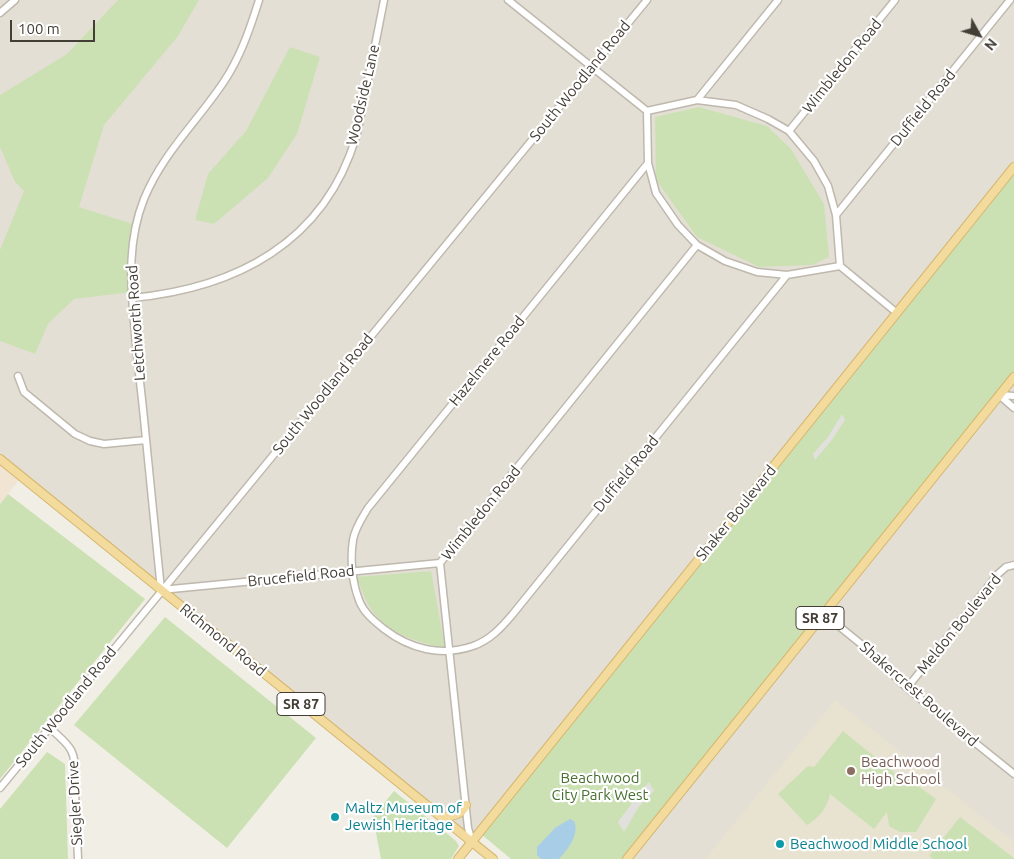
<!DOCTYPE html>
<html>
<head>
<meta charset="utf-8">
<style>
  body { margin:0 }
  #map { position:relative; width:1014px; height:859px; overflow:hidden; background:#f1eee6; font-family:Ubuntu,sans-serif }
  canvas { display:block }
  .north { position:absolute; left:954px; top:10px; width:50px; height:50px; -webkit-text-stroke:4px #fff; paint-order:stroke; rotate:129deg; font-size:14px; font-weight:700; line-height:20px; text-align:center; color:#433e36 }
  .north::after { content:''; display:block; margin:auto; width:18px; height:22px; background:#433e36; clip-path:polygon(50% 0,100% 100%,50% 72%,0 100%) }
  .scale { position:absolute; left:10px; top:20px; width:85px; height:22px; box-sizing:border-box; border:2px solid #433e36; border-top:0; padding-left:6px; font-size:15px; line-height:18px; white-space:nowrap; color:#433e36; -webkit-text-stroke:4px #fff; paint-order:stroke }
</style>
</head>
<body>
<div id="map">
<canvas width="1014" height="859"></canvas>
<div class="north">N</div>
<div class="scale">100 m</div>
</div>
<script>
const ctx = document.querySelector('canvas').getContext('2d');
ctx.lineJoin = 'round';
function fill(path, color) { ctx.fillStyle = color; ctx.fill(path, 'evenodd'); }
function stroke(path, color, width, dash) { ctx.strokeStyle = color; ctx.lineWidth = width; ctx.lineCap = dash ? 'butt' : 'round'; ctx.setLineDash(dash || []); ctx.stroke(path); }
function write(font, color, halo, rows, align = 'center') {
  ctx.font = font + ' Ubuntu,sans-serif'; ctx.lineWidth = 4.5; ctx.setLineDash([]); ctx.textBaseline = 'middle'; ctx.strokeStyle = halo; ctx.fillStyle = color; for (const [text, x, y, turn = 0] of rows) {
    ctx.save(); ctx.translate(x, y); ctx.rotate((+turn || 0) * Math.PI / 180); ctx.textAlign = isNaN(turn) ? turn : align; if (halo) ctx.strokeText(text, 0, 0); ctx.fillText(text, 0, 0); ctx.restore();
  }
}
fill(new Path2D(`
  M 0,0 L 1014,0 L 1014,167 L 472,842 L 0,459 Z
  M 1014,377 L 1014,859 L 627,859 Z`), '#e4dfd5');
fill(new Path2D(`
  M 0,459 L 22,476 L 0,504 Z`), '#f1e4d3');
fill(new Path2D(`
  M 835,700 L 1014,842 L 1014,859 L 705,859 Z`), '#e8e2d1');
fill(new Path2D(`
  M 118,0 L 199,0 L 178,36 L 104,125 L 79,207 L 136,225 L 132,292 L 74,299 L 48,324 L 35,354 L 0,341 L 0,250 L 24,191 L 15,182 L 0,147 L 0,95 L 67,54 Z
  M 290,47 L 320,57 L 297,134 L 268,178 L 214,224 L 195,220 L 208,174 L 246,131 Z
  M 699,107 L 767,126 L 791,149 L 824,204 L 829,257 L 812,265 L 759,267 L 697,237 L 656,180 L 655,117 Z
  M 1014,167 L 1014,377 L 627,859 L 511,859 L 481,834 Z
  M 8,494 L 145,599 L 0,779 L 0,504 Z
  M 431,571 L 445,648 C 417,642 388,634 371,609 C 365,600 361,587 356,577 Z
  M 165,617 L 316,738 L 227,848 L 74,725 Z
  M 843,731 L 902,779 L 904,776 L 936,799 L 916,832 L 900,832 L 889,826 L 887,812 L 874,829 L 830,794 C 827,808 820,817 807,825 L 778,794 L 808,766 L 814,767 Z
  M 47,752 L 65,764 L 68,859 L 0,859 L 0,809 Z
  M 394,791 L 456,841 L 459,846 L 451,859 L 381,859 L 373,817 Z
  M 960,817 L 1014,858 L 1014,859 L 933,859 L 929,856 Z`), '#cce1b3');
fill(new Path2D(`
  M 842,414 L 845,420 L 831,441 L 815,460 L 813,454 L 828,437 Z
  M 649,782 L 654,791 L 638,808 L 624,832 L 618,822 L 638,795 Z`), '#e2e0dd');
fill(new Path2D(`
  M 570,819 L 574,821 C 580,834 568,849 559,859 L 541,859 L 537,855 L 537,847 L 555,828 Z`), '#a8cde7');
const minor = new Path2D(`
  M 508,0 L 647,111
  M 0,13 L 15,0
  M 697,100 L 778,0
  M 647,111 L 648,163 L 656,193 L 678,225 L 697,245 L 725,261 L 757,272 L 787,275 L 840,266 L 897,313
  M 647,111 L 697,100 L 736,105 L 768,119 L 789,131 L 814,161 L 828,186 L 836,215 L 840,266
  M 789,131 L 895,0
  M 648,163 L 368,508 C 362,518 355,528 353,540 C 350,559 352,582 359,600 C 363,612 374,621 384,629 C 410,649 441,657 473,646 C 490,640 501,628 512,615 L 787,275
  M 836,215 L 1010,0
  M 132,298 C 236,288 324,243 356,137 C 360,123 362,107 365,93 C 372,62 378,31 384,0
  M 18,376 L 24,392 L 75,434 L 90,441 L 104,444 L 146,440
  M 999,395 L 1014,408
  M 1000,395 L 1014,396
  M 161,590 C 155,530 149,469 143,409 C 140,380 136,351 134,322 C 130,280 128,239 144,199 C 163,153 196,123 223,83 C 240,58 250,29 259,0
  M 161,590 L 440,563
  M 824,614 L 861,644 L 907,688 L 1014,774
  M 907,688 L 998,574 L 1006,567 L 1014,565
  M 49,727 C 63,741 77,748 74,770 L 78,859
  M 0,788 L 647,0
  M 472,842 L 468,828 L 440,563 L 697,245`);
const major = new Path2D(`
  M 0,459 L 493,859
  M 441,817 C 452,816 461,816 466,805
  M 458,859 L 1014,167
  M 627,859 L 1014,377`);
stroke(minor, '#beb8ad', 9);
stroke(major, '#d5b76f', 10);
stroke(minor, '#fff', 6);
stroke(major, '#f3da9d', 8);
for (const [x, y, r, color] of [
  [851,771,5,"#8d6e63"],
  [335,817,5,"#0f9aa8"],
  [780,844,5,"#0f9aa8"]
]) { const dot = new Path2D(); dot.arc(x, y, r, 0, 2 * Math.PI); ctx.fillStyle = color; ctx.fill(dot); stroke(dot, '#fff', 2); }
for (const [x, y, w] of [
  [820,618,48],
  [301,704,48]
]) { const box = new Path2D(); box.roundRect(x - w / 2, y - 11.5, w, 23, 4); ctx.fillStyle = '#fff'; ctx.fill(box); stroke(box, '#433e36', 1); }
write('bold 14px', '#433e36', null, [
  ["SR 87",820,618],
  ["SR 87",301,704]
]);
write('15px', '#433e36', '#fff', [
  ["Wimbledon Road",842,66,-51],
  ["South Woodland Road",580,81,-51],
  ["Woodside Lane",363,95,-77],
  ["Duffield Road",923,108,-51],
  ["Letchworth Road",136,323,-94],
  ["Hazelmere Road",487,361,-51],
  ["South Woodland Road",323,394,-51],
  ["Duffield Road",626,474,-51],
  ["Wimbledon Road",481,513,-51],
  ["Shaker Boulevard",736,513,-51],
  ["Brucefield Road",301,576,-6],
  ["Meldon Boulevard",959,624,-51],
  ["Richmond Road",223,640,39],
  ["Shakercrest Boulevard",919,694,41],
  ["South Woodland Road",66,707,-51],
  ["Siegler Drive",75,803,-93]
]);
write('15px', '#785e54', '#fff', [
  ["Beachwood",861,762],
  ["High School",861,779]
], 'left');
write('15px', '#476e30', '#fff', [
  ["Beachwood",600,778],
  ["City Park West",600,795]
]);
write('15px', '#0d838f', '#fff', [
  ["Maltz Museum of",345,808],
  ["Jewish Heritage",345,825],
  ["Beachwood Middle School",790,844]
], 'left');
</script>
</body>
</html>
